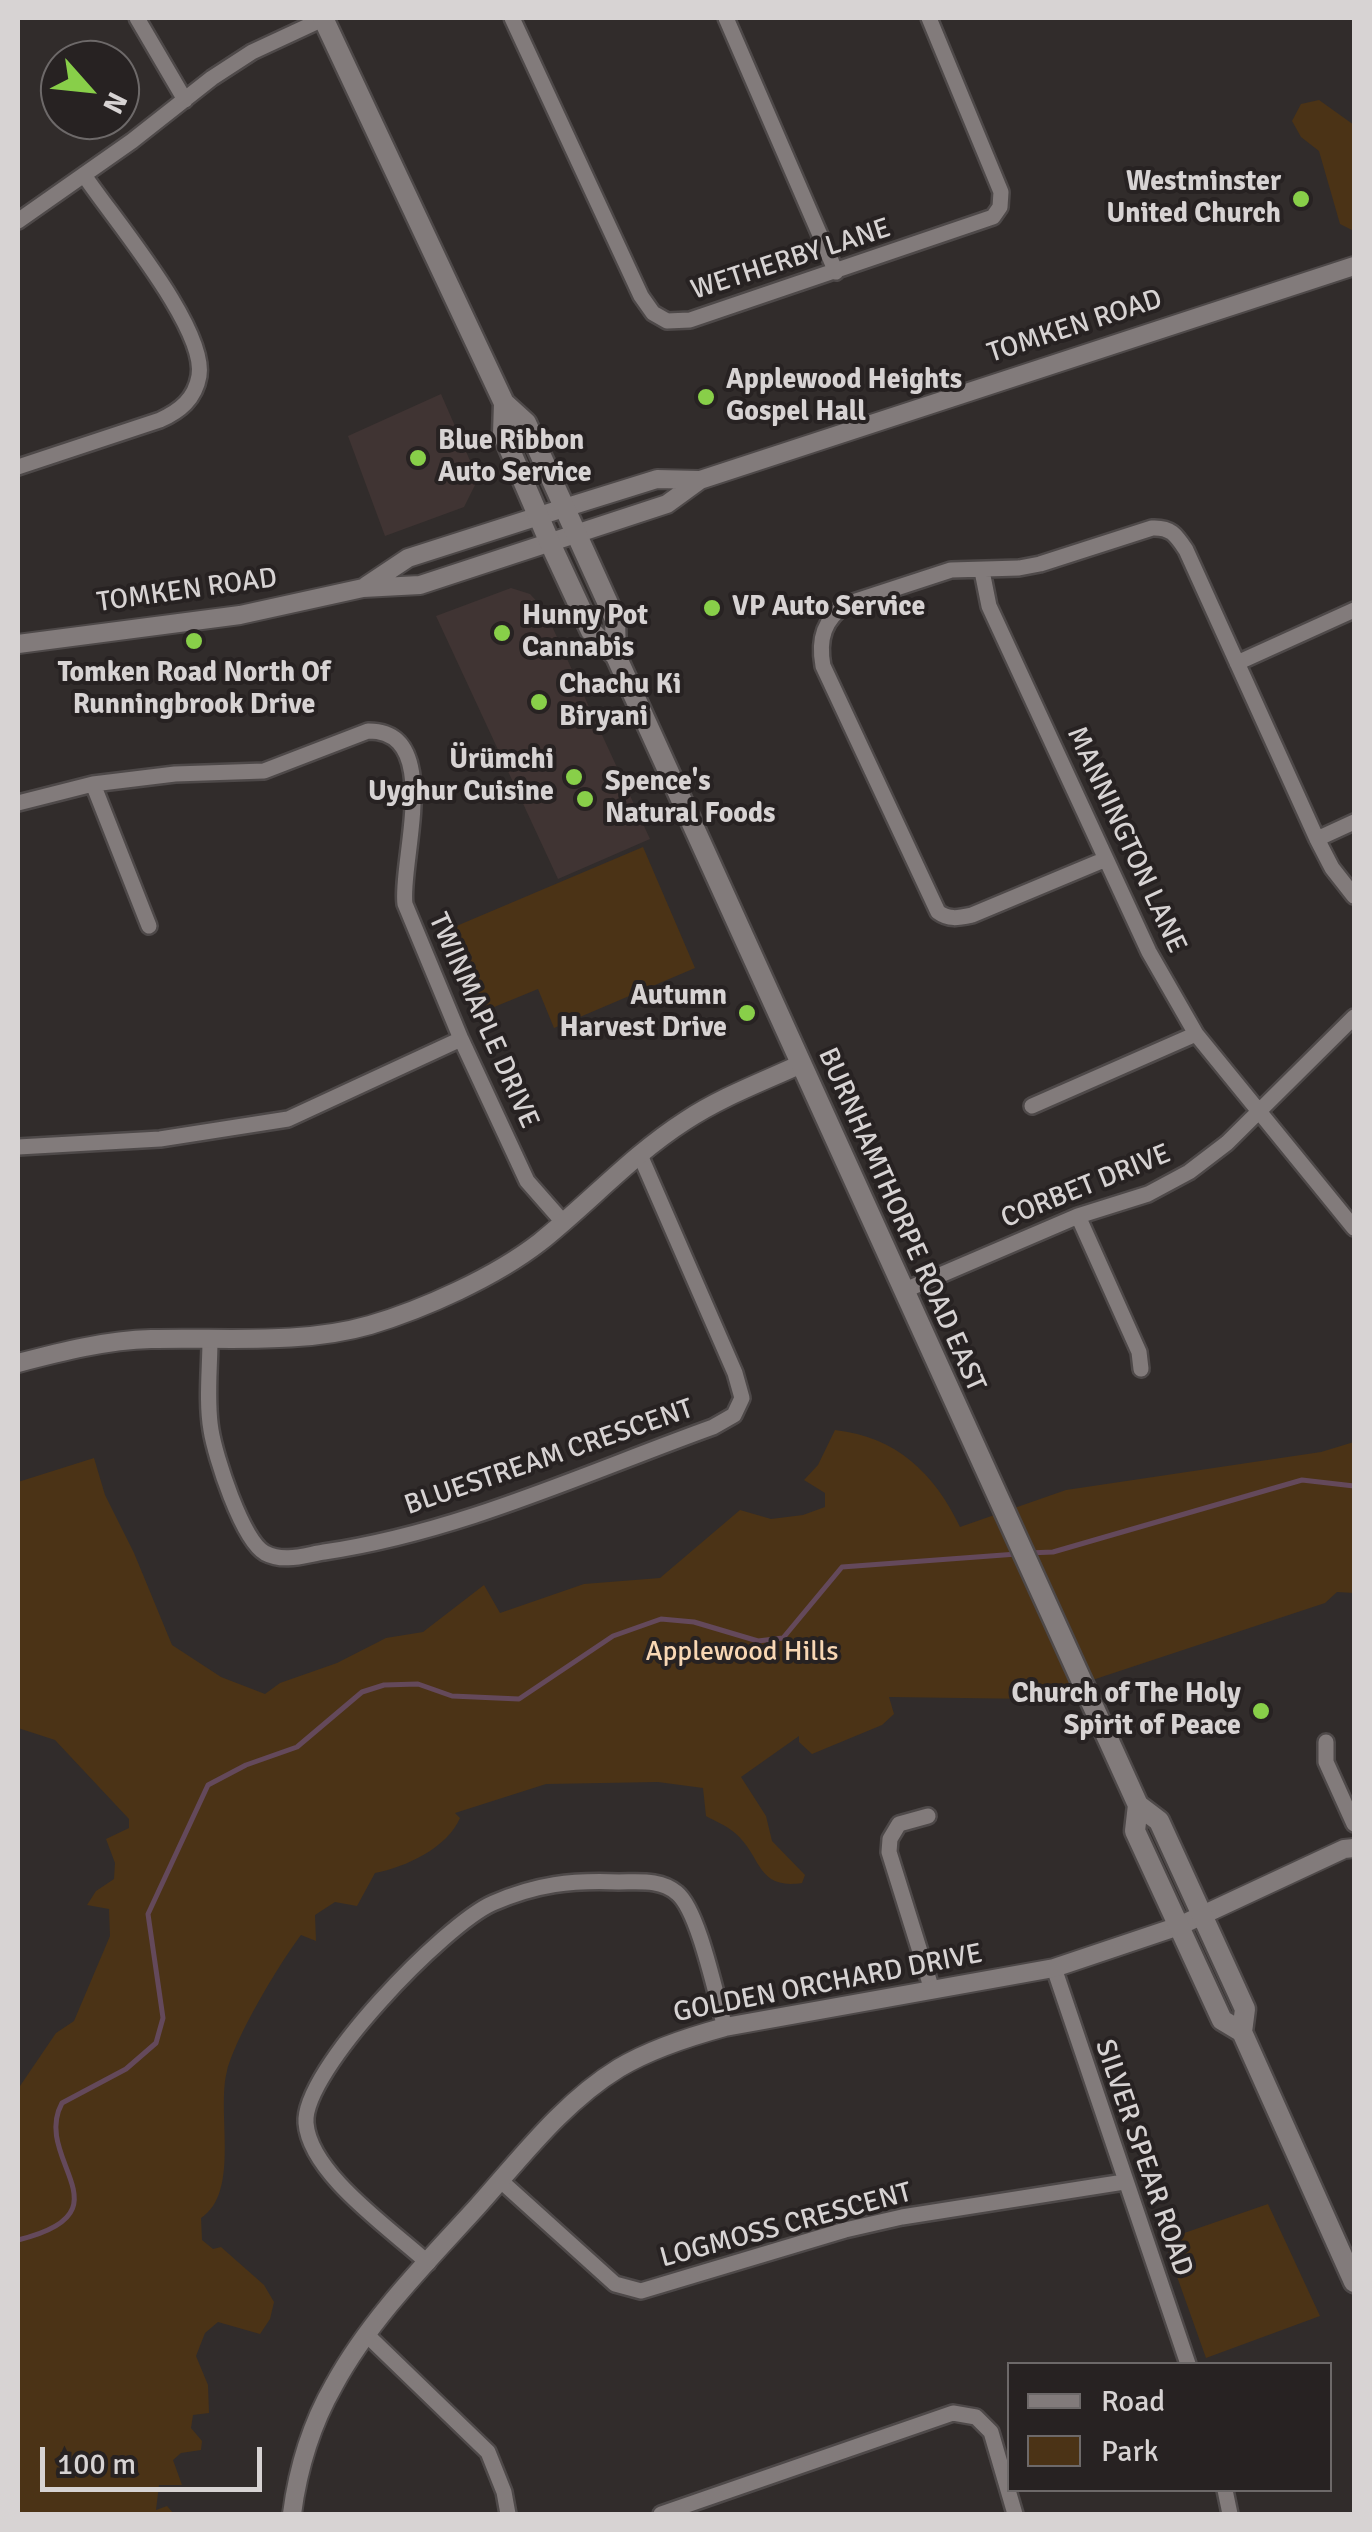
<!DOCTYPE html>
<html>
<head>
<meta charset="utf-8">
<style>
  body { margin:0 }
  #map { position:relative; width:1372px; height:2532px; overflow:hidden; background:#312c2b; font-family:Signika,sans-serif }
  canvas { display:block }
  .frame { position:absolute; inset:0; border:20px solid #d7d3d3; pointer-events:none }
  .legend { position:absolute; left:1007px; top:2362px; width:325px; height:130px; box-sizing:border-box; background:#272222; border:2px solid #6d6969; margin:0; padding:12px 18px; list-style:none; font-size:30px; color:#d7d3d3 }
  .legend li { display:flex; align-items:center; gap:20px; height:50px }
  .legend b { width:50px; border:2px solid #6d6969 }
  .north { position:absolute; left:40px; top:40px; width:100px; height:100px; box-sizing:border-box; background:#272222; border:2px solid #6d6969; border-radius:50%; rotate:117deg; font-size:28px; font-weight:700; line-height:40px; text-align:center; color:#d7d3d3 }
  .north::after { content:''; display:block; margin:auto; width:35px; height:45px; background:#88cf49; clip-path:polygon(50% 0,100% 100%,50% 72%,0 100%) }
  .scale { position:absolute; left:40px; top:2447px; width:222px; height:45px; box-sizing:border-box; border:5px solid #d7d3d3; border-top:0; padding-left:12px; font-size:30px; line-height:35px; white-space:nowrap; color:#d7d3d3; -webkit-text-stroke:8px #272222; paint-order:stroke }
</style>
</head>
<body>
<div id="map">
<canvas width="1372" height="2532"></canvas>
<div class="frame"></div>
<ul class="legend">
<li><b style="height:12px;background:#827b7b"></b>Road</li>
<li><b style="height:28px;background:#4b3316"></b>Park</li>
</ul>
<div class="north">N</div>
<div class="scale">100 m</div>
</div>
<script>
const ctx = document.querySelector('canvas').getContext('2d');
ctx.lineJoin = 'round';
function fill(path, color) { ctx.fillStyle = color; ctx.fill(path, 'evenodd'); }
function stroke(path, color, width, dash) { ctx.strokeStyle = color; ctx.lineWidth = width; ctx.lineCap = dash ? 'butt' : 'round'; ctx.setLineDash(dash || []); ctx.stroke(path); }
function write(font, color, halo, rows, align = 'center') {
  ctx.font = font + ' Signika,sans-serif'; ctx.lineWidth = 8; ctx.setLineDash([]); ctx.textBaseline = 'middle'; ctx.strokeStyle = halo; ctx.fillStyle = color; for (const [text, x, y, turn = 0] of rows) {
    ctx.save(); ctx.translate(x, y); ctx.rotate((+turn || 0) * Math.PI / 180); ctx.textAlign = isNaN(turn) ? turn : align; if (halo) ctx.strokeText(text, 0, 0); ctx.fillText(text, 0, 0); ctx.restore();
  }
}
fill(new Path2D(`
  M 441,394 L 478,479 L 464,507 L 385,536 L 348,436 Z
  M 511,588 L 530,594 L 544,609 L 650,839 L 558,879 L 436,616 Z`), '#403433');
fill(new Path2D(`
  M 1319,100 L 1354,125 L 1354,231 L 1340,224 L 1319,151 L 1301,137 L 1292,121 L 1301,104 Z
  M 643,847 L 695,968 L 554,1028 L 538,989 L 482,1012 L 447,930 Z
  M 835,1430 C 897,1437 934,1473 960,1527 L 1066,1490 L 1321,1452 L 1354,1442 L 1354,1593 L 1337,1592 L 1325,1603 L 1035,1699 L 889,1697 L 894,1714 L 882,1725 L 812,1754 L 799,1742 L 799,1736 L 741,1777 L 766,1816 L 772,1841 L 805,1875 L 802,1883 C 756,1890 762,1856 735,1833 C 727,1826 715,1821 706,1816 L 703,1788 L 658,1782 L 546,1784 L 455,1813 L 460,1818 C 447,1848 406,1867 375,1873 L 357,1906 L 335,1902 L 315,1915 L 316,1941 L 301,1935 C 279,1964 236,2036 227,2071 C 216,2112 241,2192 201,2218 L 202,2240 L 213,2249 L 221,2247 L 264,2285 L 274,2302 L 270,2319 L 260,2334 L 218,2322 L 205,2333 L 196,2356 L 208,2385 L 209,2413 L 193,2415 L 191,2428 L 202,2441 L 201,2450 L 181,2453 L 173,2460 L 182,2485 L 159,2485 L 156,2510 L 167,2506 L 174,2514 L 18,2514 L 18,2089 L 56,2033 L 74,2021 L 110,1936 L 109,1909 L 87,1905 L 96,1891 L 114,1879 L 115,1863 L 106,1839 L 129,1828 L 129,1819 L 55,1740 L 18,1728 L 18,1482 L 94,1458 L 105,1495 L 134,1553 L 172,1645 L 221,1677 L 265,1694 L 280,1683 L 337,1663 L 386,1638 L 423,1632 L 484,1585 L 500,1613 L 584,1584 L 660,1578 L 740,1510 L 771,1519 L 803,1515 L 825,1507 L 825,1493 L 804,1480 L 818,1465 Z
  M 1268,2204 L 1320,2316 L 1206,2358 L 1164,2240 Z`), '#4b3316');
stroke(new Path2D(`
  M 1028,1553 L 1053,1552 L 1302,1480 L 1354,1486
  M 18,2240 C 133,2212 31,2160 62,2103 L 126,2069 L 156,2043 L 163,2018 L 148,1914 L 208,1785 L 246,1765 L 297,1747 L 362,1692 L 384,1685 L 418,1684 L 452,1696 L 519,1699 L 613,1636 L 661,1619 L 694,1622 L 758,1641 L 783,1638 L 842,1567 L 1017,1554`), '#64495b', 5);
const minor = new Path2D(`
  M 137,18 L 185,100
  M 512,18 L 641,296 L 653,313 L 667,321 L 690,320 L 993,217 L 1000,207 L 1001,192 L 929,18
  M 726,18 L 836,272
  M 18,221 L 132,141 L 212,78 L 252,52 L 323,19
  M 18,467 L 160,420 C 180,411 195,399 199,376 C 207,328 111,216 84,175
  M 982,571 L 989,606 L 1149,952 L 1196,1034 L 1354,1228
  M 1237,663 L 1354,610
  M 93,784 L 149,926
  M 18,803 L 93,784 L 175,774 L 264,771 L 368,731 C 445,730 399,864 405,904 L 461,1039 L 527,1181 L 563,1222
  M 1317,839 L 1354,822
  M 1106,859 L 972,915 C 958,918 949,920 938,912 L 823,666 C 818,639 824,619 847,604 L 951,570 L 1019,568 L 1040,564 L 1152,528 C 1171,527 1176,535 1186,550 L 1317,839 L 1332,868 L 1354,896
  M 1032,1106 L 1196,1034
  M 18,1147 L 160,1139 L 288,1119 L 461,1039
  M 1078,1216 L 1139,1352 L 1141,1369
  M 903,1291 L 1078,1216 L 1148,1194 L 1189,1172 L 1227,1143 L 1354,1017
  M 210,1339 C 210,1368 206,1401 211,1430 C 215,1456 242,1540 265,1553 C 284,1563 305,1555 324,1552 C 460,1532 585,1473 713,1427 L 734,1415 L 742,1398 L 735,1373 L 640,1155
  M 1326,1742 L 1326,1762 L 1354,1824
  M 928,1816 L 899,1824 L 890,1839 L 889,1852 L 932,1990
  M 1054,1968 L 1188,2364
  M 501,2181 L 615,2284 L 641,2291 L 845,2230 L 902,2217 L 1124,2182
  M 428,2263 C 391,2229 310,2174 306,2123 C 302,2071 445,1924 493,1903 C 537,1884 571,1880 619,1882 C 639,1882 661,1879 677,1893 C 699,1911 716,1997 725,2027
  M 367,2335 L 488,2452 L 504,2492 L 508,2514
  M 1225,2490 L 1230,2514
  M 661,2514 L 953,2413 L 976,2417 L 991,2432 L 1015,2514`);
const tertiary = new Path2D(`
  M 366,586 L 408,558 L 564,508 L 657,479 L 699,480
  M 18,644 L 240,615 L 363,588 L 420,585 L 667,504 L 700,480 L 1354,266
  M 18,1363 C 60,1352 107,1340 151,1339 C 223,1337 301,1345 370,1325 C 424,1309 495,1277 540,1242 C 589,1203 632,1155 685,1121 C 721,1097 762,1082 801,1064
  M 292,2514 C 298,2468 311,2425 334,2385 C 370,2319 427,2262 477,2207 C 521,2158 562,2103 619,2068 C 651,2049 688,2037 725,2027 L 1054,1968 L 1179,1926 L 1344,1849 L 1354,1848`);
const secondary = new Path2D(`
  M 323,18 L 504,403 L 526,423 L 615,619 L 616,656
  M 504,403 L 503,434 L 550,543 L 591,631 L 616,656 L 1138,1805 L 1159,1821 L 1245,2009 L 1242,2032 L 1354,2282
  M 1138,1805 L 1135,1831 L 1222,2020 L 1242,2032`);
stroke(minor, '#4e4949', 20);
stroke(tertiary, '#4e4949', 22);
stroke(secondary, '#4e4949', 25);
stroke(minor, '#827b7b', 15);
stroke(tertiary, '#827b7b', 18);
stroke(secondary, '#827b7b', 20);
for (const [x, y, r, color] of [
  [1301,199,10,"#88cf49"],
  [706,397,10,"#88cf49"],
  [418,458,10,"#88cf49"],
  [712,608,10,"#88cf49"],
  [502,633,10,"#88cf49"],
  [194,641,10,"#88cf49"],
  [539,702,10,"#88cf49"],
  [574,777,10,"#88cf49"],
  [585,799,10,"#88cf49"],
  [747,1013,10,"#88cf49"],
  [1261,1711,10,"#88cf49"]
]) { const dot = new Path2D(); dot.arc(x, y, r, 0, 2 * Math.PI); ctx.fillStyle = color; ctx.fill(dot); stroke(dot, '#272222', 4); }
write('bold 28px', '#d7d3d3', '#272222', [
  ["Westminster",1281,183,"right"],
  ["United Church",1281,215,"right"],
  ["Applewood Heights",726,381],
  ["Gospel Hall",726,413],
  ["Blue Ribbon",438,442],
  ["Auto Service",438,474],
  ["VP Auto Service",732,608],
  ["Hunny Pot",522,617],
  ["Cannabis",522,649],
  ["Tomken Road North Of",194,674,"center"],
  ["Runningbrook Drive",194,706,"center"],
  ["Chachu Ki",559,686],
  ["Biryani",559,718],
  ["Ürümchi",554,761,"right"],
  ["Uyghur Cuisine",554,793,"right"],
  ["Spence's",605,783],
  ["Natural Foods",605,815],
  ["Autumn",727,997,"right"],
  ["Harvest Drive",727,1029,"right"],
  ["Church of The Holy",1241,1695,"right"],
  ["Spirit of Peace",1241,1727,"right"]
], 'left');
write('28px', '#d7d3d3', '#272222', [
  ["WETHERBY LANE",791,260,-18],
  ["TOMKEN ROAD",1075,327,-18],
  ["TOMKEN ROAD",187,591,-8],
  ["MANNINGTON LANE",1126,840,65],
  ["TWINMAPLE DRIVE",483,1021,66],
  ["CORBET DRIVE",1086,1187,-22],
  ["BURNHAMTHORPE ROAD EAST",901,1220,66],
  ["BLUESTREAM CRESCENT",549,1458,-19],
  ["GOLDEN ORCHARD DRIVE",828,1984,-11],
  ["SILVER SPEAR ROAD",1143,2158,71],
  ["LOGMOSS CRESCENT",786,2226,-15]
]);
write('28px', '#f8d7b4', '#272222', [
  ["Applewood Hills",742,1653]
]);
</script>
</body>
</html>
